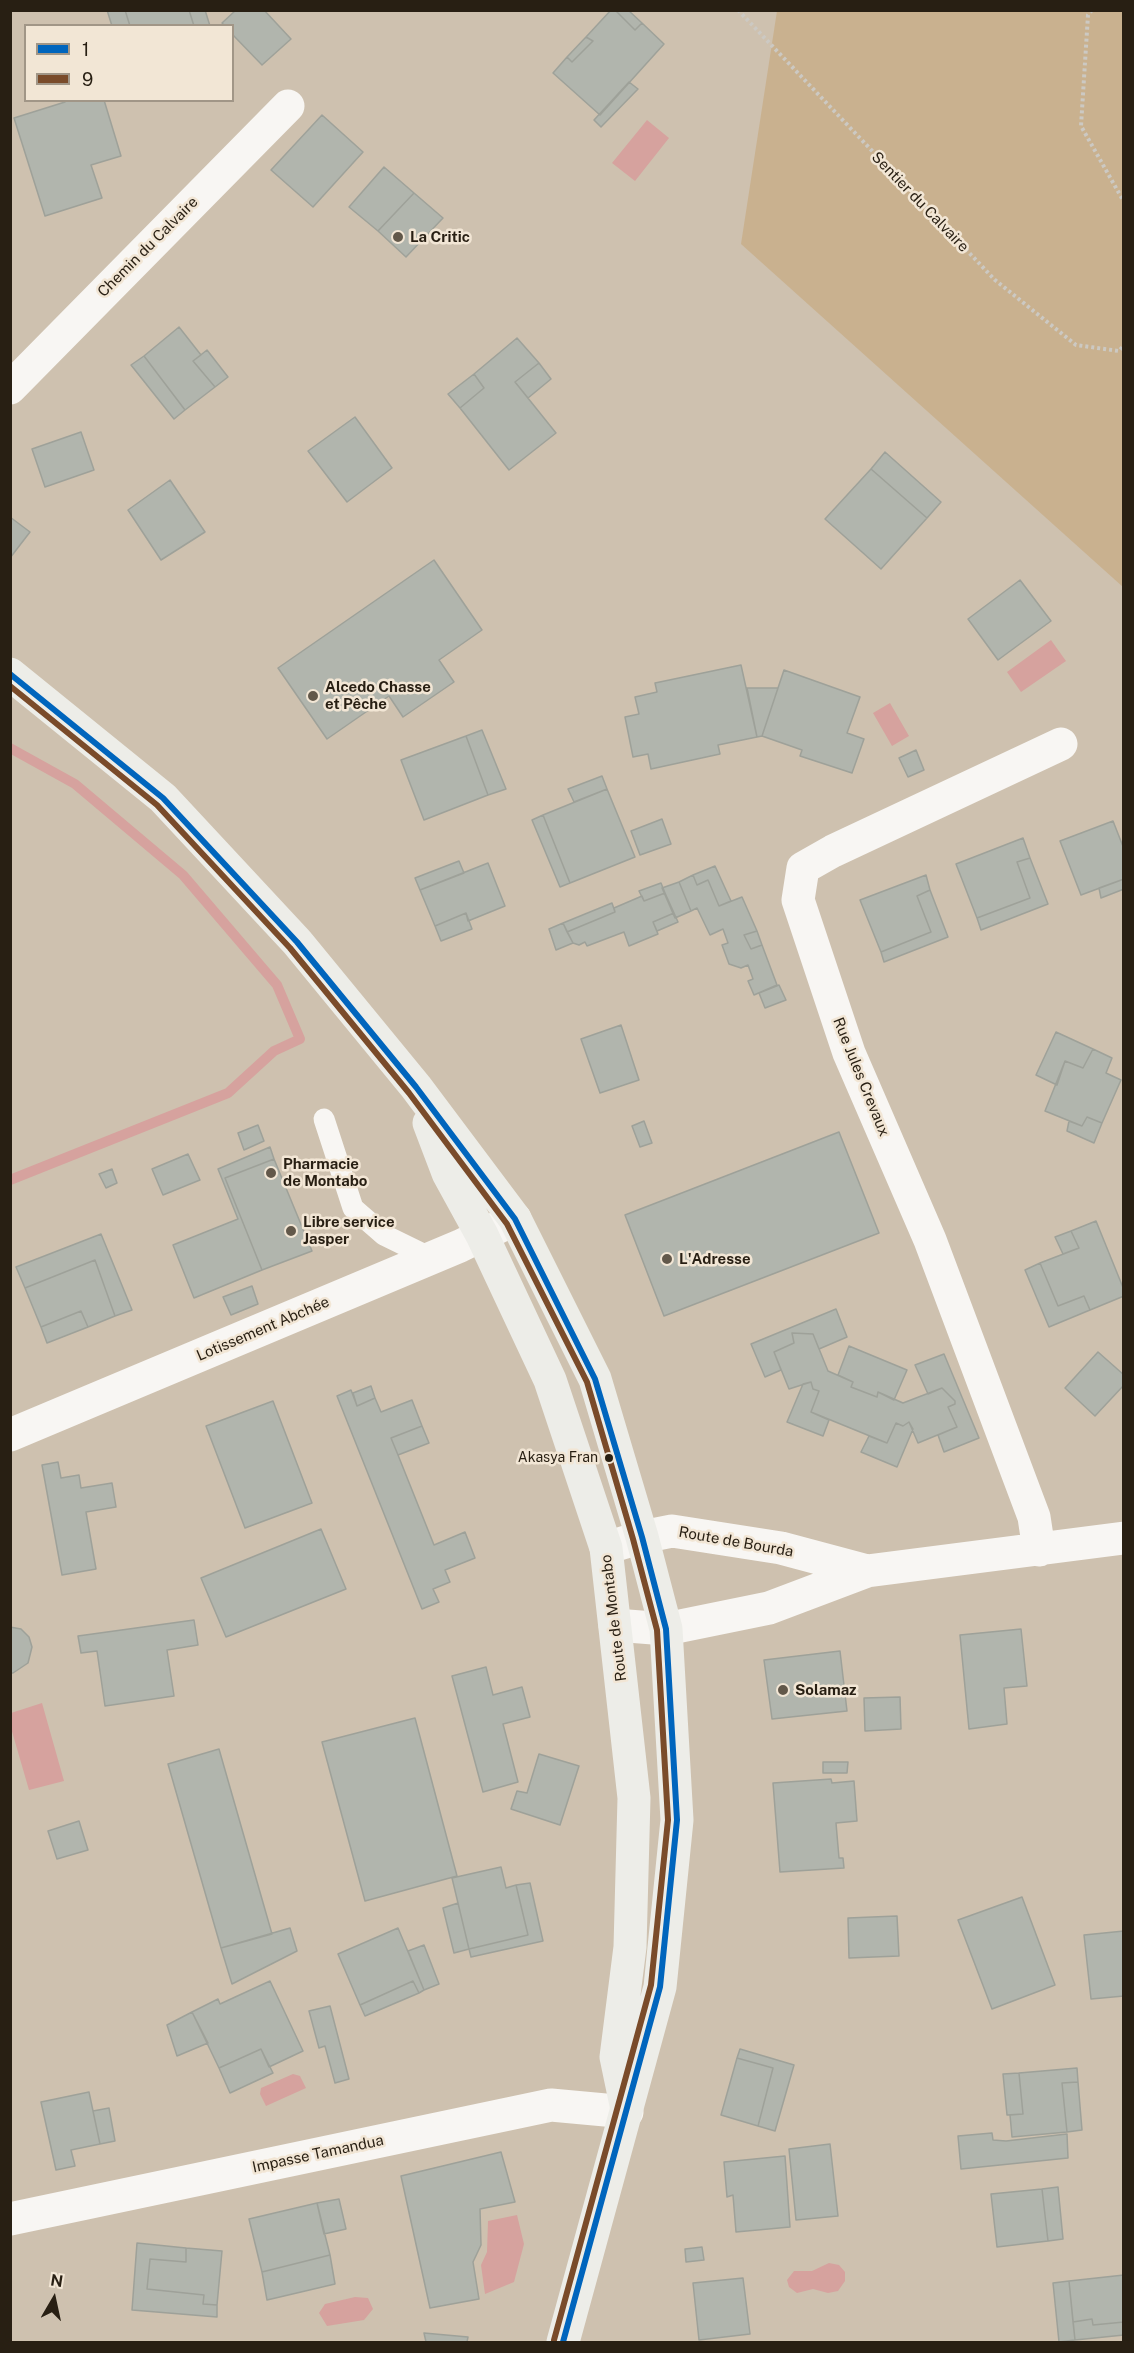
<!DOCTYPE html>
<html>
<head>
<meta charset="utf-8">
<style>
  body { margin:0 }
  #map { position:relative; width:1134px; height:2353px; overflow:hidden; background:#cec1af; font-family:"Public Sans",sans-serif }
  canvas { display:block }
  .frame { position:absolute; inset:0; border:12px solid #281f13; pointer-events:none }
  .legend { position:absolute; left:24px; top:24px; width:210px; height:78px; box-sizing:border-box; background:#f2e6d5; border:2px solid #a19687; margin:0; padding:8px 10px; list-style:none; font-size:18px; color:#281f13 }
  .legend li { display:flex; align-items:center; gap:12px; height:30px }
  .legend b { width:30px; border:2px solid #a19687 }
  .north { position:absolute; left:24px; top:2269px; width:60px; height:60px; -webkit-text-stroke:4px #f2e6d5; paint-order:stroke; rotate:9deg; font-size:16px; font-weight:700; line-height:24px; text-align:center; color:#281f13 }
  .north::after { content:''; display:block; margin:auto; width:21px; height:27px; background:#281f13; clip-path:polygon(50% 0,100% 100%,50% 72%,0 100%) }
</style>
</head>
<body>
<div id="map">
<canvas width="1134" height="2353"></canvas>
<div class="frame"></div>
<ul class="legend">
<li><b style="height:8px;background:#0065bd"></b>1</li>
<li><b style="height:8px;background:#7a4b2a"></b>9</li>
</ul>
<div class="north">N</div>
</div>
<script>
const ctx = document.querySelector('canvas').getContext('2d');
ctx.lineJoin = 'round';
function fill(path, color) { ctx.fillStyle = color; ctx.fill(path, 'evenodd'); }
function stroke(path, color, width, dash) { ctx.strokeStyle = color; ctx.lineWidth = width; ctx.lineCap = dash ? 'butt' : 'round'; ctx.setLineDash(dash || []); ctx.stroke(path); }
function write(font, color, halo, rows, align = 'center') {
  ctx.font = font + ' "Public Sans",sans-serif'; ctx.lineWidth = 5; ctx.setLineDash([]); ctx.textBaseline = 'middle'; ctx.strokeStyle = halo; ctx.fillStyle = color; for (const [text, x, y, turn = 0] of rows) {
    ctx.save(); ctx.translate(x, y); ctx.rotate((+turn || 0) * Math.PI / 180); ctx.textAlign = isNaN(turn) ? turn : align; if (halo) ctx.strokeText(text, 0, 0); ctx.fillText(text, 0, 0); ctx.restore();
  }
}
fill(new Path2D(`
  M 777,11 L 1123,11 L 1123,587 L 741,244 Z`), '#c9b18f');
fill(new Path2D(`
  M 647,120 L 669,138 L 635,181 L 612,163 Z
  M 1051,640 L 1066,661 L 1021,692 L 1007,672 Z
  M 890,703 L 909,736 L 892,746 L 873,713 Z
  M 42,1703 L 64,1781 L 29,1790 L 11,1728 L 11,1713 Z
  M 293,2074 L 300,2076 L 306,2088 L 266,2106 L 260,2094 L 261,2088 Z
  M 517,2215 L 524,2244 L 514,2282 L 485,2294 L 481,2265 L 487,2252 L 488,2221 Z
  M 829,2263 L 839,2265 L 845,2272 L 845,2281 L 838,2291 L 828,2293 L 813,2289 L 797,2293 L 789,2287 L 787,2280 L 794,2271 L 812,2271 Z
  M 355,2297 L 368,2298 L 373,2309 L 364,2320 L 327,2326 L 319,2313 L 325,2304 Z`), '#d6a29e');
stroke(new Path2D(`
  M 10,748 L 75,784 L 183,875 L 277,985 L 300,1039 L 274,1051 L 228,1093 L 10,1180`), '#d6a29e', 10);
const building = new Path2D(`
  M 107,10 L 125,10 L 130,26 L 112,26 Z
  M 125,10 L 189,10 L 194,26 L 130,26 Z
  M 189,10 L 205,10 L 210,26 L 194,26 Z
  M 236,10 L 264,10 L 291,39 L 262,65 L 232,34 L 232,26 L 225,26 L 222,23 Z
  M 611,10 L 615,10 L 635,30 L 642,23 L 664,44 L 600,115 L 553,73 L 567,57 L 572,62 L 593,41 L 586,37 Z
  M 615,10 L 628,10 L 642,23 L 635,30 Z
  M 586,37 L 593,41 L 572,62 L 567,57 Z
  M 629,82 L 638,89 L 601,127 L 594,120 Z
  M 65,100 L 104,100 L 121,156 L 91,165 L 102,198 L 45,216 L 14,118 L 65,102 Z
  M 322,115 L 363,152 L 313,207 L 271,170 Z
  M 384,167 L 414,193 L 378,231 L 349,207 Z
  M 414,193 L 443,218 L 406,257 L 378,231 Z
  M 179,327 L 201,355 L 193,361 L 215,387 L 185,410 L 144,356 Z
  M 517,338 L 539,363 L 515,382 L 556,433 L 509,470 L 460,408 L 484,388 L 474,374 Z
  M 207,350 L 228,377 L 215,387 L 193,361 Z
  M 144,356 L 185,410 L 174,419 L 131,365 Z
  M 539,363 L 551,379 L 528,398 L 515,382 Z
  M 474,374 L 484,388 L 460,408 L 448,394 Z
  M 355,417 L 392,468 L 347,502 L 308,451 Z
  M 81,432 L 94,470 L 45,487 L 32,449 Z
  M 885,452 L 941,502 L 927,518 L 871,469 Z
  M 871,469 L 927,518 L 881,569 L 825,519 Z
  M 170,480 L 205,532 L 161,560 L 128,510 Z
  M 10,517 L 30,532 L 10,558 Z
  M 434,560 L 482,630 L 439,660 L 454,682 L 403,717 L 389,696 L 327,739 L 278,668 Z
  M 1020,580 L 1051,621 L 998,660 L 968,619 Z
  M 741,665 L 757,737 L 718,745 L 720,754 L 651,769 L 648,754 L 633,757 L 625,717 L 639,714 L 635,697 L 657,692 L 655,683 Z
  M 784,670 L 860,697 L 847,733 L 864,739 L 852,773 L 800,756 L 802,750 L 762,736 Z
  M 747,688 L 778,688 L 762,736 L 757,737 Z
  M 482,730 L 506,789 L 488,795 L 466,736 Z
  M 466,736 L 488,795 L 424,820 L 401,760 Z
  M 916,750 L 924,770 L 908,777 L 899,758 Z
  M 602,776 L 607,789 L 574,802 L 568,789 Z
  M 607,789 L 635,857 L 570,883 L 543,815 Z
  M 543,815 L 570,883 L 560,887 L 532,820 Z
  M 662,819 L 671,844 L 640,855 L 631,831 Z
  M 1113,821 L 1124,849 L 1124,879 L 1081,895 L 1060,841 Z
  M 1023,838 L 1030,858 L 1017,862 L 1030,898 L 977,918 L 956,864 Z
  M 1030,858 L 1048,904 L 981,930 L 977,918 L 1030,898 L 1017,862 Z
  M 459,861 L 464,873 L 420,890 L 415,878 Z
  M 488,863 L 505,906 L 468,921 L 466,913 L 435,926 L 420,890 Z
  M 715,866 L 731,901 L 719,906 L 708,880 L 697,885 L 693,875 Z
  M 693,875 L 697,885 L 708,880 L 719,906 L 742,897 L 757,931 L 744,935 L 751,949 L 762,945 L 777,985 L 754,995 L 748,981 L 753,979 L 748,965 L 741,968 L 729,964 L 722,945 L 728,943 L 723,929 L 710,935 L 697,908 L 691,911 L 679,882 Z
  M 926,875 L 930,890 L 917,896 L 931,932 L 881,952 L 860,900 Z
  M 1124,879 L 1124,889 L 1101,898 L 1099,888 Z
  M 679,882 L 691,911 L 675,918 L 662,888 Z
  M 661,883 L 665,893 L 644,901 L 639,891 Z
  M 930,890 L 948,937 L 884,962 L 881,952 L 931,932 L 917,896 Z
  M 665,893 L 674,913 L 653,922 L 658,934 L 629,946 L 624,932 L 587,946 L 585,942 L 579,945 L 573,943 L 567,932 L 615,912 L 614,908 L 642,896 L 644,901 Z
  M 612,903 L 615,912 L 567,932 L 563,923 Z
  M 466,913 L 472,929 L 441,941 L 435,926 Z
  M 674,913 L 678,922 L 657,931 L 653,922 Z
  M 563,923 L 573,943 L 556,950 L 549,929 Z
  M 757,931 L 762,945 L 751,949 L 744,935 Z
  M 779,985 L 786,1000 L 765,1008 L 759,993 Z
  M 621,1025 L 639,1080 L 600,1093 L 581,1039 Z
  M 1056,1032 L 1093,1049 L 1083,1068 L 1065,1061 L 1057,1085 L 1036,1075 Z
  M 1093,1049 L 1112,1058 L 1106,1073 L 1121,1080 L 1102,1123 L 1087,1117 L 1082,1126 L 1045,1111 L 1065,1061 L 1083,1068 Z
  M 1087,1117 L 1102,1123 L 1094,1143 L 1067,1131 L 1069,1121 L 1082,1126 Z
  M 644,1121 L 652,1143 L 640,1147 L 632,1126 Z
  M 258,1125 L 264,1141 L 244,1150 L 238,1133 Z
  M 839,1132 L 879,1233 L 664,1316 L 625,1215 Z
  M 270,1147 L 274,1159 L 225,1178 L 262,1270 L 194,1298 L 173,1245 L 238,1219 L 218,1169 Z
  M 188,1154 L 200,1180 L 163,1195 L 152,1169 Z
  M 274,1159 L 312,1251 L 262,1270 L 225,1178 Z
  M 112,1169 L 117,1183 L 106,1188 L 99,1174 Z
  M 1096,1221 L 1124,1290 L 1124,1296 L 1090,1310 L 1084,1296 L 1058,1306 L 1040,1263 L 1079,1248 L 1071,1231 Z
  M 1071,1231 L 1079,1248 L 1063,1254 L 1055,1237 Z
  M 101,1234 L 132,1310 L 115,1316 L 95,1260 L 25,1288 L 16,1267 Z
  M 95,1260 L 115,1316 L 88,1327 L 81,1311 L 41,1327 L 25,1288 Z
  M 1040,1263 L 1058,1306 L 1084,1296 L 1090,1310 L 1049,1327 L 1025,1270 Z
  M 252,1286 L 258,1304 L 231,1315 L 223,1297 Z
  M 836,1309 L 847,1337 L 819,1349 L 813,1334 L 792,1333 L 794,1343 L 774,1352 L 781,1370 L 765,1377 L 751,1344 Z
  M 81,1311 L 88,1327 L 47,1343 L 41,1327 Z
  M 792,1333 L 813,1334 L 828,1371 L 853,1382 L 851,1387 L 877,1397 L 878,1392 L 903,1403 L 942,1388 L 955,1401 L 955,1404 L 948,1407 L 957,1427 L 918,1443 L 909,1422 L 903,1426 L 896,1423 L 887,1443 L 811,1412 L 819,1391 L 813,1389 L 811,1382 L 789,1389 L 774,1352 L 794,1343 Z
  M 849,1346 L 907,1370 L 894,1400 L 878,1392 L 877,1397 L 851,1387 L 853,1382 L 838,1375 Z
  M 1098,1352 L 1124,1375 L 1124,1385 L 1095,1416 L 1065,1388 Z
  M 944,1354 L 979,1438 L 944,1452 L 938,1435 L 957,1427 L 948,1407 L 955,1404 L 955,1401 L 942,1388 L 928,1394 L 915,1365 Z
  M 811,1382 L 813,1389 L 819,1391 L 811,1412 L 829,1420 L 823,1436 L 787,1422 L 803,1384 Z
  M 371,1386 L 375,1398 L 357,1406 L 353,1393 Z
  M 351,1390 L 357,1406 L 375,1398 L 381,1412 L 412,1400 L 422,1426 L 391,1438 L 398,1455 L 434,1545 L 465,1532 L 475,1558 L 445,1570 L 450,1582 L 433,1589 L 439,1602 L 422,1609 L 337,1396 Z
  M 273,1401 L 312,1503 L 245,1528 L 206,1426 Z
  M 909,1422 L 913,1429 L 897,1467 L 861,1452 L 869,1436 L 887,1443 L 896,1423 L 903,1426 Z
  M 422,1426 L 429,1443 L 398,1455 L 391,1438 Z
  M 58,1462 L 61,1478 L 79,1475 L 81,1488 L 112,1483 L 116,1507 L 86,1512 L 96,1569 L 62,1575 L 42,1465 Z
  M 321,1529 L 346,1589 L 226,1637 L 201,1578 Z
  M 194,1620 L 198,1645 L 167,1650 L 174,1696 L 105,1706 L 97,1651 L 81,1653 L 78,1636 Z
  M 10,1627 L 21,1629 L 29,1637 L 32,1647 L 28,1663 L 13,1673 L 10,1673 Z
  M 1021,1629 L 1027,1686 L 1004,1688 L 1007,1724 L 969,1729 L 960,1635 Z
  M 840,1651 L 847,1711 L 772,1719 L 764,1660 Z
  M 486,1667 L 493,1695 L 522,1687 L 530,1717 L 503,1724 L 518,1782 L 483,1792 L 452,1676 Z
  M 900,1697 L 901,1729 L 865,1731 L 864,1698 Z
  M 415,1718 L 457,1876 L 365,1901 L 322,1742 Z
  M 219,1749 L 272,1934 L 221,1948 L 168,1764 Z
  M 539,1754 L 579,1766 L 560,1825 L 511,1809 L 517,1791 L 527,1793 Z
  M 823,1762 L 848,1762 L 847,1773 L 823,1773 Z
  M 831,1779 L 832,1783 L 854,1781 L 857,1821 L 836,1823 L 839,1858 L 843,1858 L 844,1868 L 780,1872 L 773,1783 Z
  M 79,1821 L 88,1850 L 57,1859 L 48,1831 Z
  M 501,1867 L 506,1888 L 516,1885 L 528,1935 L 469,1949 L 452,1878 Z
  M 530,1883 L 543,1941 L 471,1957 L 469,1949 L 528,1935 L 516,1885 Z
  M 1022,1897 L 1055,1985 L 992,2009 L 958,1920 Z
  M 458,1903 L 469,1949 L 454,1953 L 443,1908 Z
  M 897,1916 L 899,1956 L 849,1958 L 848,1918 Z
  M 290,1928 L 297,1951 L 232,1984 L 221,1948 Z
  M 398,1928 L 424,1990 L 419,1993 L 413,1981 L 360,2005 L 338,1954 Z
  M 1124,1931 L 1124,1996 L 1091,1999 L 1084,1935 Z
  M 424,1945 L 439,1984 L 424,1990 L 408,1951 Z
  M 270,1981 L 303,2051 L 269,2067 L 261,2049 L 219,2068 L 192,2012 L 218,1999 L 220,2004 Z
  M 413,1981 L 419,1993 L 365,2016 L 360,2005 Z
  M 330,2006 L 349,2079 L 335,2083 L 325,2046 L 319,2048 L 309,2011 Z
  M 192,2012 L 208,2043 L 177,2056 L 167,2025 Z
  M 261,2049 L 273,2073 L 230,2093 L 219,2068 Z
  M 740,2049 L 794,2065 L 775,2131 L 758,2126 L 773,2068 L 737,2058 Z
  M 737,2058 L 773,2068 L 758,2126 L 721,2115 Z
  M 1077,2068 L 1078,2082 L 1062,2083 L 1067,2132 L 1012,2137 L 1010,2115 L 1023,2114 L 1019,2073 Z
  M 1019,2073 L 1023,2114 L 1007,2115 L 1003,2074 Z
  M 1078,2082 L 1082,2130 L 1067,2132 L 1062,2083 Z
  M 89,2092 L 100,2144 L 71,2150 L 75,2166 L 56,2170 L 41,2102 Z
  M 109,2108 L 115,2141 L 100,2144 L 93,2111 Z
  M 992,2133 L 993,2140 L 1006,2141 L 1067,2134 L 1068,2158 L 961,2169 L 958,2136 Z
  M 830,2144 L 838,2216 L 796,2220 L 789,2149 Z
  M 501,2152 L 515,2202 L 480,2209 L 481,2245 L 473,2262 L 479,2299 L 430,2308 L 401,2176 Z
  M 785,2156 L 790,2227 L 736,2232 L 733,2195 L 727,2197 L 724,2162 Z
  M 1058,2187 L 1063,2239 L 1048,2241 L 1042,2189 Z
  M 1042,2189 L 1048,2241 L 997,2247 L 991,2194 Z
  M 339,2199 L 346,2229 L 324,2234 L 317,2203 Z
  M 317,2203 L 330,2255 L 262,2272 L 249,2219 Z
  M 137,2243 L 186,2248 L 186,2262 L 150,2259 L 147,2289 L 204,2295 L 203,2304 L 217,2305 L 217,2317 L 132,2310 Z
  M 702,2247 L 704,2260 L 686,2262 L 685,2249 Z
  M 186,2248 L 222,2251 L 217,2305 L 203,2304 L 204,2295 L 147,2289 L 150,2259 L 186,2262 Z
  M 330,2255 L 335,2284 L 267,2300 L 262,2272 Z
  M 1124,2275 L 1124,2322 L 1093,2325 L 1092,2319 L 1073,2322 L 1069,2281 Z
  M 743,2278 L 750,2334 L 699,2340 L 693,2283 Z
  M 1069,2281 L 1075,2340 L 1059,2342 L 1053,2283 Z
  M 1092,2319 L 1093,2325 L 1124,2322 L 1124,2335 L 1075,2340 L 1073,2322 Z
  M 424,2333 L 468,2337 L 467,2342 L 426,2342 Z`);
fill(building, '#b1b5ad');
stroke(building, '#9ea199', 1.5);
stroke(new Path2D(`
  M 738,10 L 995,280 L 1076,345 L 1119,351 L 1124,345
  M 1092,10 L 1088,15 L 1081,126 L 1124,202`), '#ccc9c3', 4, [3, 3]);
stroke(new Path2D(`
  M 324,1119 L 353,1208 L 384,1235 L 431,1258`), '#f8f6f3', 21);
stroke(new Path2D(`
  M 10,388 L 288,106
  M 10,1435 L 460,1246 L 515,1219
  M 606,1548 L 642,1537 L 672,1531 L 781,1548 L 867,1571
  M 1039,1550 L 1034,1517 L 930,1240 L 849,1053 L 798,900 L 803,868 L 833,851 L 1061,744
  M 615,1625 L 666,1629 L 769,1608 L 867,1571 L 1124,1538
  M 10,2219 L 551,2105 L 627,2112`), '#f8f6f3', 33);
stroke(new Path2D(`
  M 10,674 L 163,798 L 297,942 L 416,1087 L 515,1219 L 595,1379 L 642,1537 L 666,1629 L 677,1820 L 660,1987 L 563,2342
  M 429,1123 L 448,1173 L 482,1235 L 550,1380 L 606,1548 L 634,1798 L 630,1947 L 616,2057 L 626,2105`), '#edede8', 33);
stroke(new Path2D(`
  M 10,674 L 163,798 L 297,942 L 416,1087 L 515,1219 L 595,1379 L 642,1537 L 666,1629 L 677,1820 L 660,1987 L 563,2342`), '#0065bd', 6);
stroke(new Path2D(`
  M 10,686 L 157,805 L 290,948 L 409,1093 L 507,1224 L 587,1382 L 633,1539 L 657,1630 L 668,1820 L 651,1985 L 554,2340`), '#7a4b2a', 6);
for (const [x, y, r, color] of [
  [398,237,6,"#62584a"],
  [313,696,6,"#62584a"],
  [271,1173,6,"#62584a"],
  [291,1231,6,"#62584a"],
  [667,1259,6,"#62584a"],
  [609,1458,5,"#281f13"],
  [783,1690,6,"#62584a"]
]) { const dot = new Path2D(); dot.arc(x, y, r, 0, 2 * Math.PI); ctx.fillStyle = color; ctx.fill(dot); stroke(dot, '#f2e6d5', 2); }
write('14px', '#281f13', '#f2e6d5', [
  ["Akasya Fran",598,1458]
], 'right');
write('15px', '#281f13', '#f2e6d5', [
  ["Sentier du Calvaire",920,202,46],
  ["Chemin du Calvaire",148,247,-45],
  ["Rue Jules Crevaux",861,1077,68],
  ["Lotissement Abchée",263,1329,-23],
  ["Route de Bourda",736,1542,10],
  ["Route de Montabo",614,1618,-97],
  ["Impasse Tamandua",318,2154,-12]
]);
write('bold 15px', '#281f13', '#f2e6d5', [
  ["La Critic",410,237],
  ["Alcedo Chasse",325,687],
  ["et Pêche",325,704],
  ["Pharmacie",283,1164],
  ["de Montabo",283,1181],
  ["Libre service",303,1222],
  ["Jasper",303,1239],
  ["L'Adresse",679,1259],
  ["Solamaz",795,1690]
], 'left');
</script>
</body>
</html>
